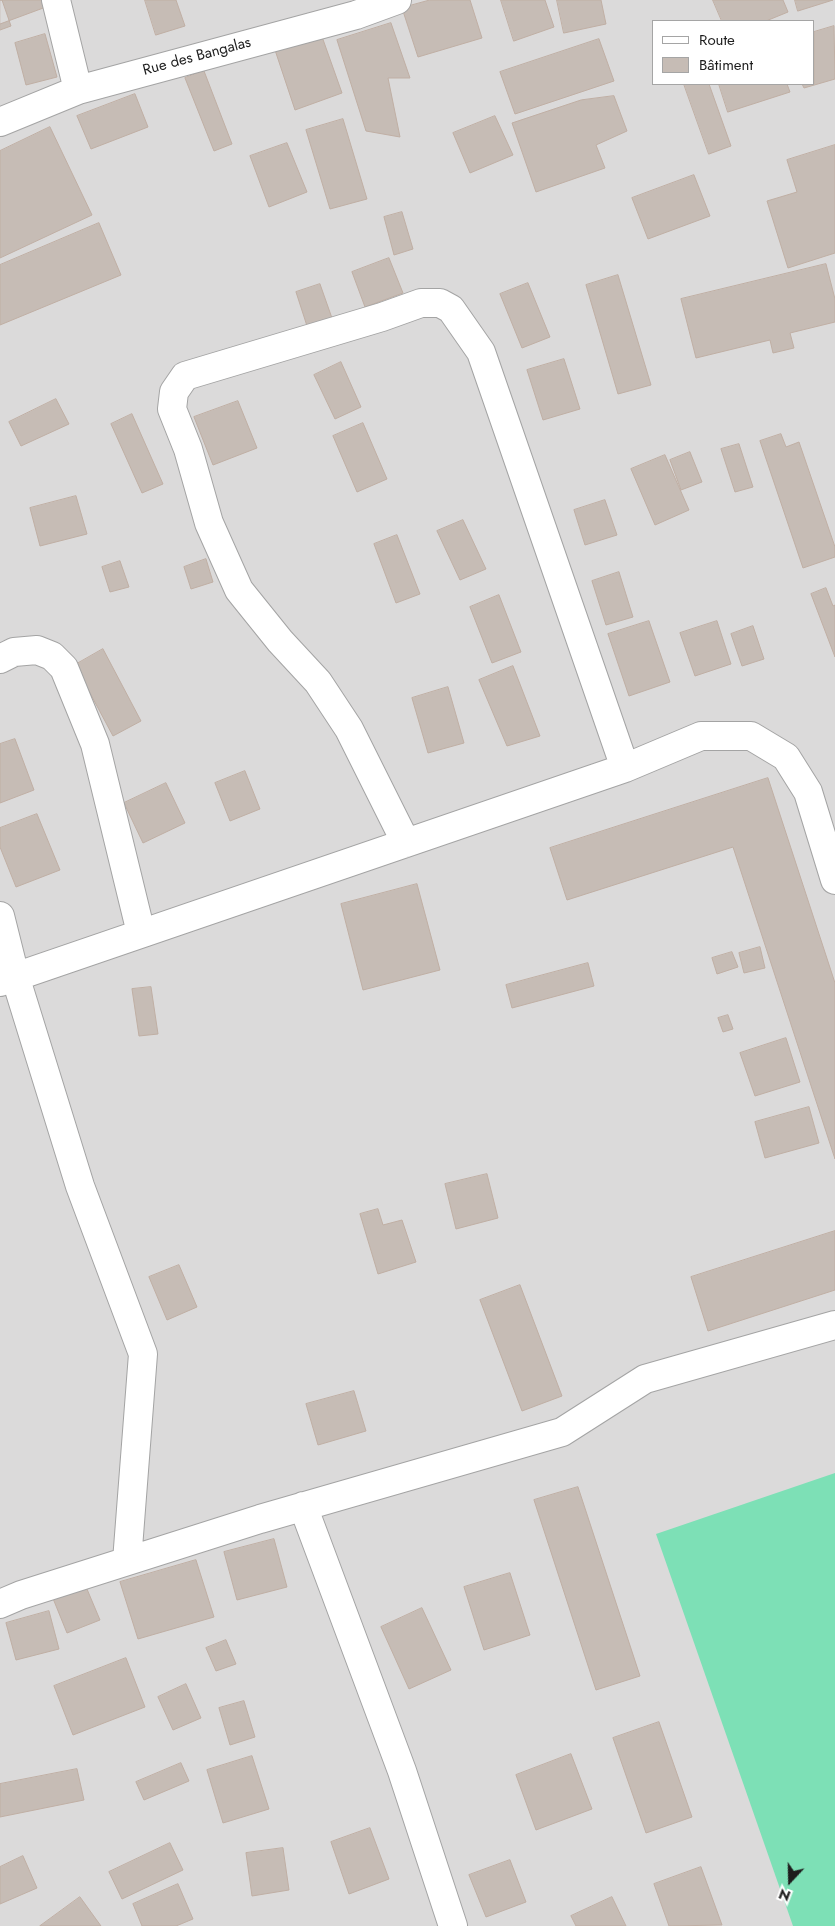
<!DOCTYPE html>
<html>
<head>
<meta charset="utf-8">
<style>
  body { margin:0 }
  #map { position:relative; width:835px; height:1926px; overflow:hidden; background:#eeeae2; font-family:Jost,sans-serif }
  canvas { display:block }
  .legend { position:absolute; left:652px; top:20px; width:162px; height:65px; box-sizing:border-box; background:#fff; border:1px solid #a5a5a5; margin:0; padding:6px 9px; list-style:none; font-size:15px; color:#1d1d1d }
  .legend li { display:flex; align-items:center; gap:10px; height:25px }
  .legend b { width:25px; border:1px solid #a5a5a5 }
  .north { position:absolute; left:765px; top:1856px; width:50px; height:50px; -webkit-text-stroke:4px #fff; paint-order:stroke; rotate:201deg; font-size:14px; font-weight:700; line-height:20px; text-align:center; color:#1d1d1d }
  .north::after { content:''; display:block; margin:auto; width:18px; height:22px; background:#1d1d1d; clip-path:polygon(50% 0,100% 100%,50% 72%,0 100%) }
</style>
</head>
<body>
<div id="map">
<canvas width="835" height="1926"></canvas>
<ul class="legend">
<li><b style="height:6px;background:#fff"></b>Route</li>
<li><b style="height:14px;background:#c6bcb5"></b>Bâtiment</li>
</ul>
<div class="north">N</div>
</div>
<script>
const ctx = document.querySelector('canvas').getContext('2d');
ctx.lineJoin = 'round';
function fill(path, color) { ctx.fillStyle = color; ctx.fill(path, 'evenodd'); }
function stroke(path, color, width, dash) { ctx.strokeStyle = color; ctx.lineWidth = width; ctx.lineCap = dash ? 'butt' : 'round'; ctx.setLineDash(dash || []); ctx.stroke(path); }
function write(font, color, halo, rows, align = 'center') {
  ctx.font = font + ' Jost,sans-serif'; ctx.lineWidth = 4; ctx.setLineDash([]); ctx.textBaseline = 'middle'; ctx.strokeStyle = halo; ctx.fillStyle = color; for (const [text, x, y, turn = 0] of rows) {
    ctx.save(); ctx.translate(x, y); ctx.rotate((+turn || 0) * Math.PI / 180); ctx.textAlign = isNaN(turn) ? turn : align; if (halo) ctx.strokeText(text, 0, 0); ctx.fillText(text, 0, 0); ctx.restore();
  }
}
fill(new Path2D(`
  M 0,0 L 835,0 L 835,1926 L 0,1926 ZM 654,21 L 814,21 L 814,84 L 654,84 Z`), '#dbdada');
fill(new Path2D(`
  M 835,1473 L 835,1926 L 793,1926 L 656,1534 Z`), '#7de0b6');
const building = new Path2D(`
  M 0,0 L 44,0 L 46,7 L 0,24 Z
  M 0,0 L 2,0 L 11,26 L 0,30 Z
  M 145,0 L 176,0 L 185,26 L 156,35 Z
  M 430,0 L 470,0 L 482,38 L 418,57 L 402,8 Z
  M 501,0 L 545,0 L 554,27 L 514,41 Z
  M 557,0 L 601,0 L 606,24 L 564,33 Z
  M 713,0 L 783,0 L 788,12 L 766,21 L 722,21 Z
  M 795,0 L 833,0 L 798,11 Z
  M 391,23 L 410,78 L 388,78 L 400,137 L 366,131 L 337,40 Z
  M 834,26 L 835,79 L 804,88 L 802,84 L 814,84 L 814,32 Z
  M 320,31 L 342,93 L 295,110 L 274,47 Z
  M 45,34 L 57,77 L 26,85 L 15,43 Z
  M 599,39 L 614,81 L 515,114 L 500,72 Z
  M 204,71 L 232,144 L 214,151 L 185,78 Z
  M 684,84 L 709,84 L 731,146 L 709,154 Z
  M 719,84 L 787,84 L 790,92 L 728,112 Z
  M 135,94 L 148,127 L 91,149 L 77,116 Z
  M 614,96 L 627,131 L 596,145 L 605,168 L 536,192 L 512,123 L 581,100 Z
  M 495,116 L 513,155 L 470,173 L 453,133 Z
  M 343,119 L 367,199 L 330,209 L 306,130 Z
  M 50,127 L 92,215 L 0,258 L 0,151 Z
  M 287,143 L 307,192 L 269,207 L 250,156 Z
  M 835,145 L 835,253 L 788,268 L 767,201 L 797,192 L 787,160 Z
  M 694,175 L 710,216 L 648,239 L 632,198 Z
  M 402,212 L 413,249 L 394,255 L 384,217 Z
  M 99,223 L 121,275 L 0,325 L 0,265 Z
  M 389,258 L 403,293 L 365,307 L 352,272 Z
  M 826,264 L 835,299 L 835,322 L 790,333 L 794,348 L 773,353 L 770,340 L 696,358 L 681,299 Z
  M 618,275 L 651,385 L 618,394 L 586,285 Z
  M 528,283 L 550,337 L 522,348 L 500,294 Z
  M 320,284 L 333,321 L 308,329 L 296,292 Z
  M 564,359 L 580,409 L 543,420 L 527,370 Z
  M 341,362 L 361,407 L 335,419 L 314,375 Z
  M 56,399 L 69,424 L 21,446 L 9,422 Z
  M 238,401 L 257,448 L 213,465 L 194,417 Z
  M 132,414 L 163,484 L 142,493 L 111,424 Z
  M 363,423 L 387,479 L 357,492 L 333,436 Z
  M 781,434 L 786,447 L 799,442 L 835,547 L 835,557 L 803,568 L 760,441 Z
  M 739,444 L 753,487 L 735,492 L 721,449 Z
  M 690,452 L 702,482 L 681,490 L 670,460 Z
  M 665,455 L 689,510 L 655,525 L 631,469 Z
  M 76,496 L 87,534 L 40,546 L 30,508 Z
  M 605,500 L 617,535 L 585,545 L 574,510 Z
  M 463,520 L 486,569 L 460,580 L 437,531 Z
  M 397,535 L 420,594 L 396,603 L 374,544 Z
  M 206,559 L 213,582 L 191,589 L 184,567 Z
  M 120,561 L 129,587 L 110,592 L 102,567 Z
  M 619,572 L 633,617 L 606,625 L 592,581 Z
  M 826,588 L 833,606 L 835,605 L 835,657 L 811,594 Z
  M 499,595 L 521,652 L 492,663 L 470,607 Z
  M 649,621 L 670,682 L 629,696 L 608,634 Z
  M 717,621 L 731,664 L 695,676 L 680,633 Z
  M 753,626 L 764,659 L 742,666 L 731,634 Z
  M 103,649 L 141,721 L 113,736 L 75,665 Z
  M 513,666 L 540,736 L 507,746 L 479,680 Z
  M 448,687 L 464,743 L 428,753 L 412,698 Z
  M 15,739 L 34,790 L 0,803 L 0,744 Z
  M 245,771 L 260,809 L 230,821 L 215,783 Z
  M 768,778 L 835,983 L 835,1159 L 733,847 L 567,900 L 550,848 Z
  M 166,783 L 185,823 L 143,843 L 124,803 Z
  M 37,814 L 60,870 L 16,887 L 0,847 L 0,828 Z
  M 417,884 L 440,970 L 363,990 L 341,904 Z
  M 760,947 L 765,968 L 744,973 L 739,953 Z
  M 732,952 L 738,967 L 717,974 L 712,958 Z
  M 588,963 L 594,986 L 512,1008 L 506,985 Z
  M 151,987 L 158,1034 L 139,1036 L 132,989 Z
  M 728,1015 L 733,1029 L 723,1032 L 718,1018 Z
  M 786,1038 L 800,1082 L 755,1096 L 740,1053 Z
  M 809,1107 L 819,1143 L 765,1158 L 755,1122 Z
  M 487,1174 L 498,1218 L 456,1229 L 445,1184 Z
  M 378,1209 L 383,1225 L 402,1220 L 416,1262 L 378,1274 L 360,1214 Z
  M 835,1231 L 835,1290 L 708,1331 L 691,1277 Z
  M 179,1265 L 197,1307 L 167,1320 L 149,1277 Z
  M 520,1285 L 562,1396 L 522,1411 L 480,1300 Z
  M 354,1391 L 366,1431 L 318,1445 L 306,1404 Z
  M 578,1487 L 640,1676 L 596,1690 L 534,1500 Z
  M 274,1539 L 287,1587 L 237,1600 L 224,1552 Z
  M 196,1560 L 214,1617 L 138,1639 L 120,1582 Z
  M 510,1573 L 530,1635 L 484,1650 L 464,1587 Z
  M 84,1582 L 100,1620 L 67,1633 L 52,1596 Z
  M 422,1608 L 451,1670 L 409,1689 L 381,1627 Z
  M 49,1611 L 59,1649 L 16,1660 L 6,1623 Z
  M 226,1640 L 236,1664 L 216,1671 L 206,1648 Z
  M 126,1658 L 145,1707 L 73,1735 L 54,1686 Z
  M 186,1684 L 201,1718 L 173,1730 L 158,1697 Z
  M 244,1701 L 255,1737 L 230,1745 L 219,1708 Z
  M 659,1722 L 692,1817 L 646,1833 L 613,1738 Z
  M 571,1754 L 592,1809 L 536,1830 L 516,1775 Z
  M 252,1756 L 269,1809 L 223,1823 L 207,1770 Z
  M 181,1763 L 189,1781 L 144,1800 L 136,1782 Z
  M 77,1769 L 84,1800 L 0,1817 L 0,1784 Z
  M 370,1828 L 389,1879 L 349,1894 L 331,1842 Z
  M 170,1843 L 183,1870 L 122,1899 L 109,1872 Z
  M 283,1848 L 289,1890 L 252,1896 L 246,1853 Z
  M 23,1856 L 37,1888 L 0,1904 L 0,1867 Z
  M 510,1860 L 526,1902 L 486,1917 L 469,1875 Z
  M 701,1867 L 722,1925 L 669,1926 L 654,1884 Z
  M 178,1884 L 193,1919 L 176,1926 L 142,1926 L 133,1904 Z
  M 80,1897 L 101,1926 L 40,1926 Z
  M 612,1897 L 626,1926 L 576,1926 L 571,1916 Z`);
fill(building, '#c6bcb5');
stroke(building, '#c0afa4', 1);
const minor = new Path2D(`
  M 56,0 L 78,90
  M 0,122 L 78,90 L 356,15 L 397,0
  M 0,659 L 14,652 L 37,650 L 52,656 L 64,668 L 95,744 L 141,933
  M 406,843 L 349,729 L 318,682 L 280,641 L 239,590 L 209,523 L 188,449 L 172,409 L 174,392 L 185,376 L 382,317 L 421,303 L 440,303 L 451,309 L 481,352 L 625,768
  M 0,916 L 15,976 L 80,1186 L 143,1354 L 127,1561
  M 0,982 L 625,768 L 701,736 L 751,736 L 786,757 L 808,792 L 835,880
  M 303,1506 L 402,1771 L 453,1926
  M 0,1604 L 21,1595 L 260,1519 L 562,1432 L 645,1379 L 835,1325`);
stroke(minor, '#a4a4a4', 30);
stroke(minor, '#fff', 28);
write('15px', '#1d1d1d', '#fff', [
  ["Rue des Bangalas",197,57,-15]
]);
</script>
</body>
</html>
